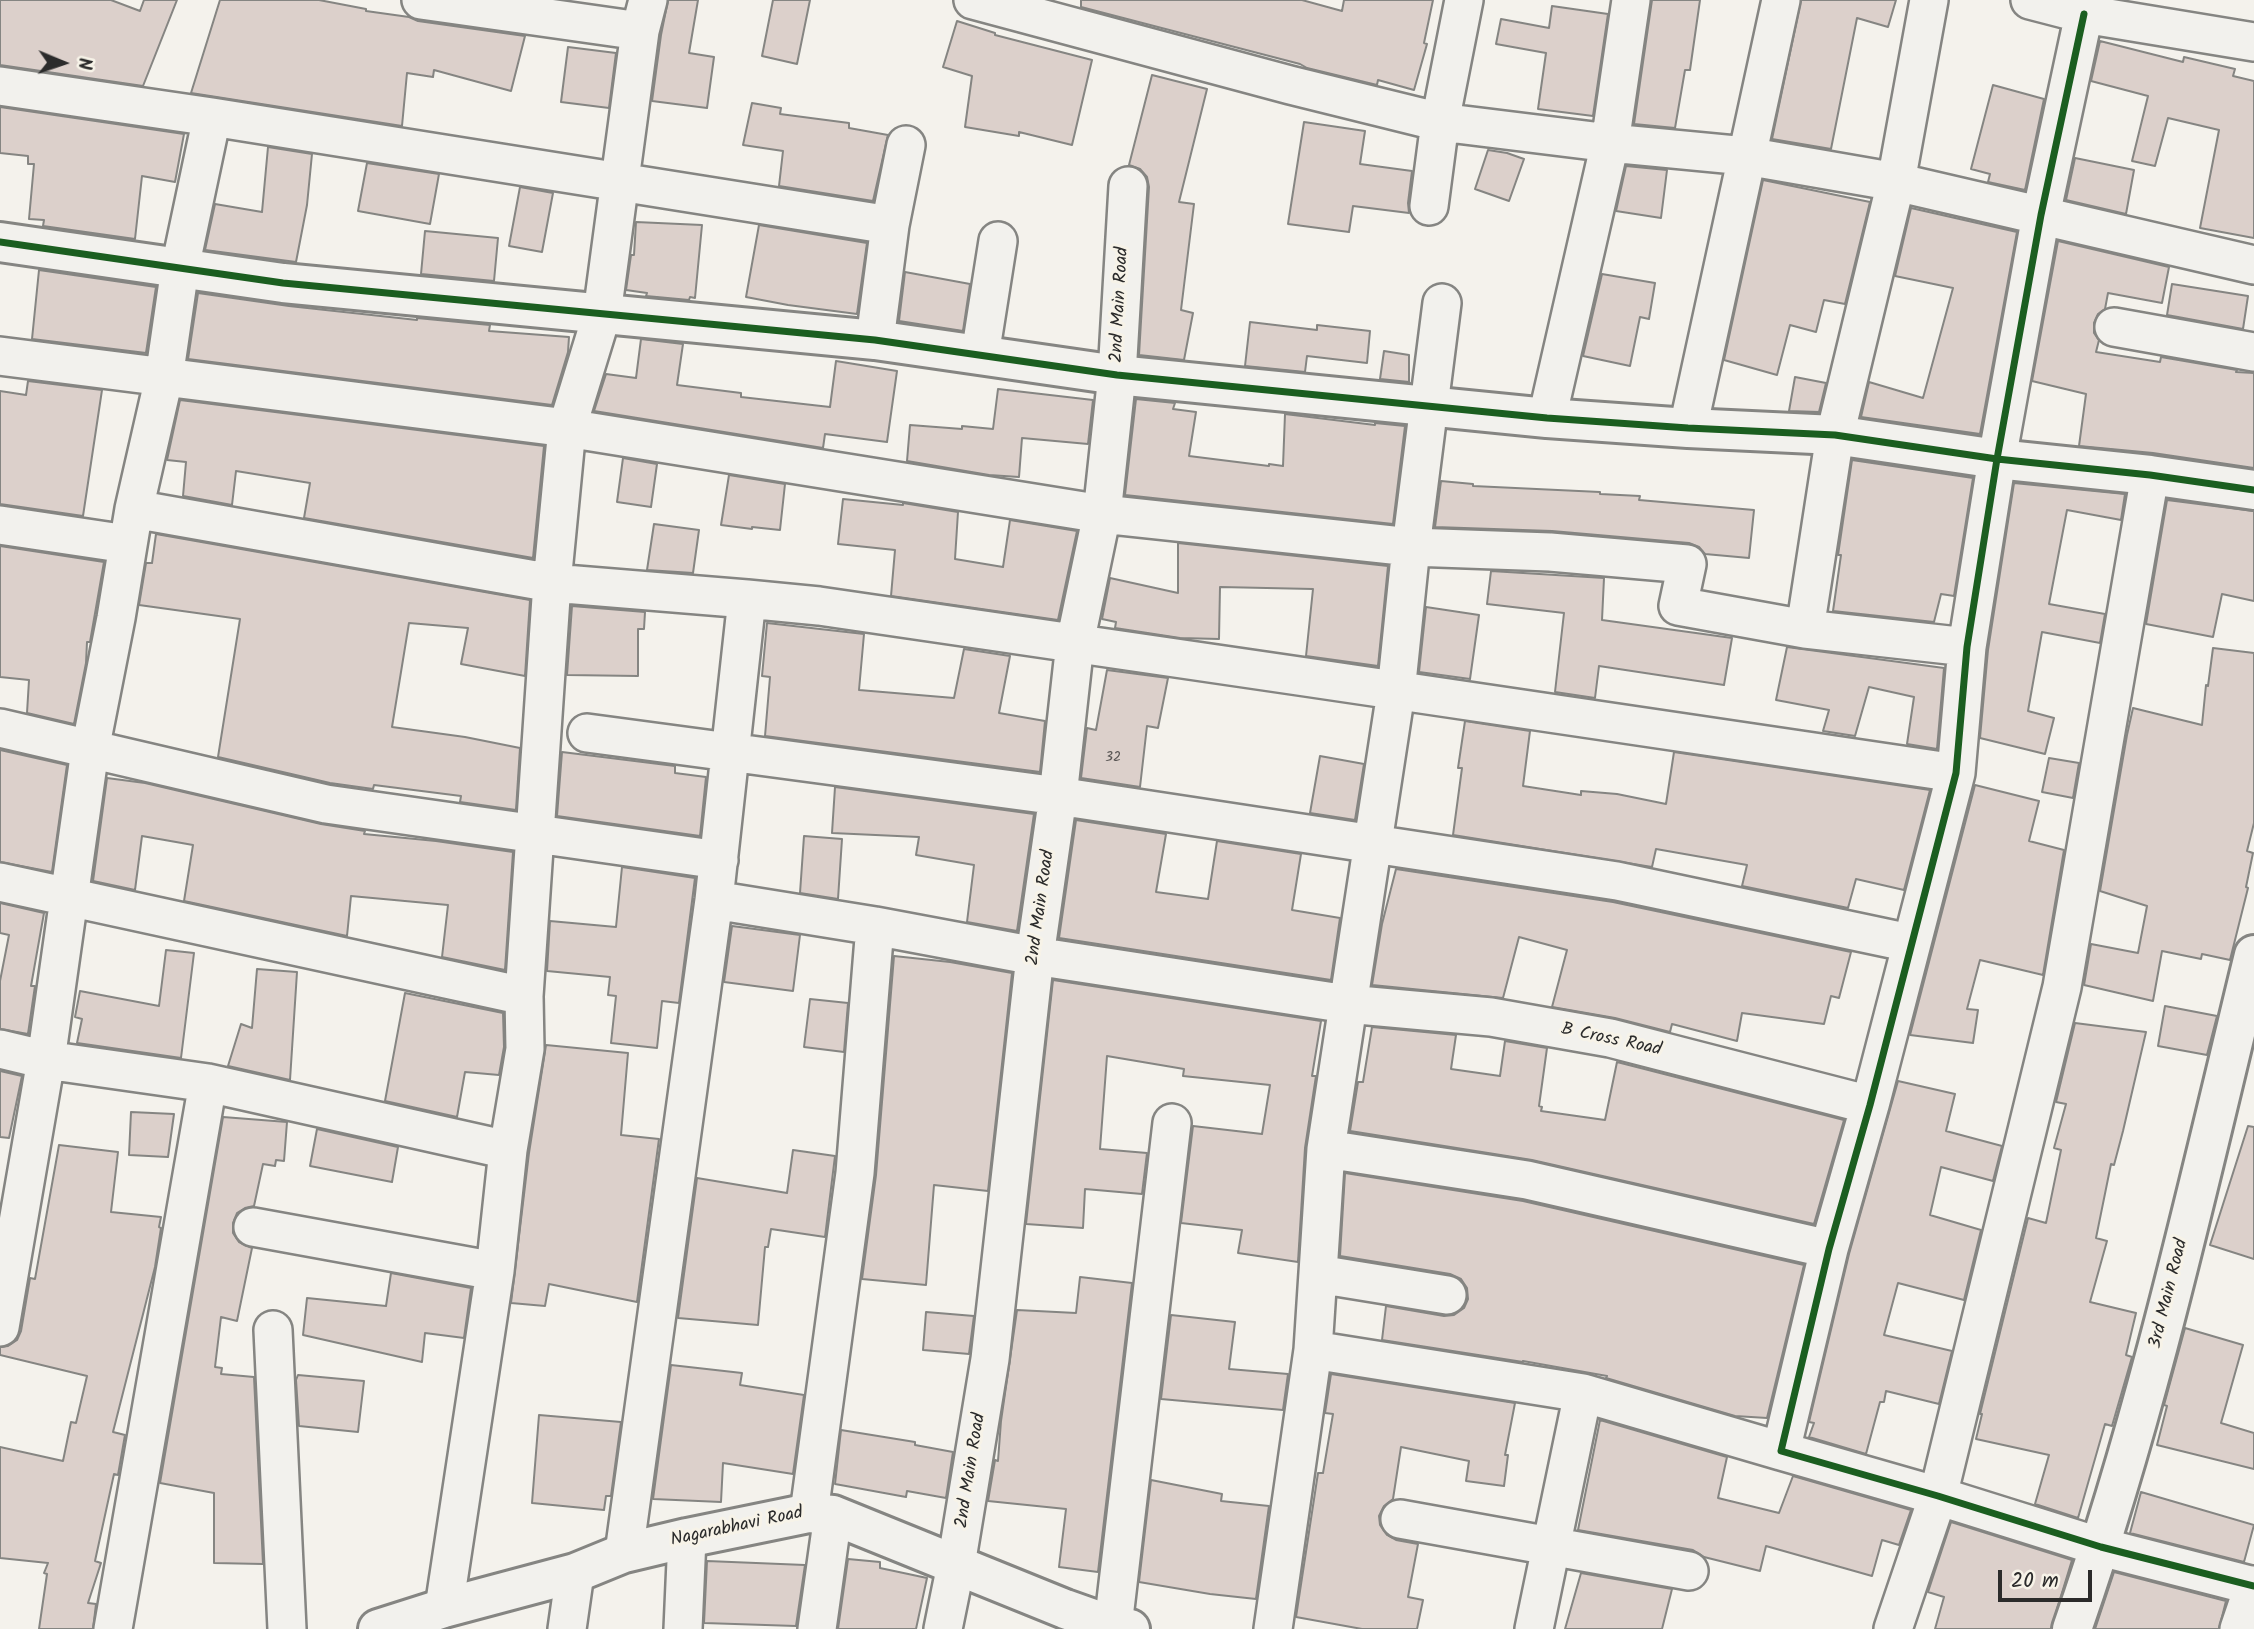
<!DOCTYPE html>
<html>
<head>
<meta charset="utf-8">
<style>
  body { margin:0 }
  #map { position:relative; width:2254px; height:1629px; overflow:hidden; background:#f4f2ec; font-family:Kalam,sans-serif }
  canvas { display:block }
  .north { position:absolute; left:28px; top:28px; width:70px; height:70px; -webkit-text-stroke:5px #f7f3e8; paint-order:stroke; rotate:92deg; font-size:19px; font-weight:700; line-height:28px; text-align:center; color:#2b2b2b }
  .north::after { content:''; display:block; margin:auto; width:24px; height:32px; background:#2b2b2b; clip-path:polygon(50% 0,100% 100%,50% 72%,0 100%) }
  .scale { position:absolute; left:1998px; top:1570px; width:94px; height:32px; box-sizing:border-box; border:4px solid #2b2b2b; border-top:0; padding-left:9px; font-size:21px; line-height:24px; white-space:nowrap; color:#2b2b2b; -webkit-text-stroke:5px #f7f3e8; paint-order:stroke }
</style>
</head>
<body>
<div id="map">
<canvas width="2254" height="1629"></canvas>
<div class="north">N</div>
<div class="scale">20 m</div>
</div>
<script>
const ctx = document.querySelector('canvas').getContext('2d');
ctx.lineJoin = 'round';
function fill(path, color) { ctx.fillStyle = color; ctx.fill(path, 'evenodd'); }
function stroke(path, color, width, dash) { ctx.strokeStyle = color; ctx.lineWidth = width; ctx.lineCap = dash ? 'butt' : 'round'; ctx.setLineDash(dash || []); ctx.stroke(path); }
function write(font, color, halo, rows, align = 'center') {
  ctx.font = font + ' Kalam,sans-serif'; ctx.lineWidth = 6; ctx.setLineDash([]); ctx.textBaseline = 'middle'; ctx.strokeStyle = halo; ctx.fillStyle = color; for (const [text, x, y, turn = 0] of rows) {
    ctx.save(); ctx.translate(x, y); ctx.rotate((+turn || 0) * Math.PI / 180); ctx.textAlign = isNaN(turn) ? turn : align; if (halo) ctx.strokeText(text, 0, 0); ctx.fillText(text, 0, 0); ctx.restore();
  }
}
const building = new Path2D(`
  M 0,0 L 111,0 L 140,11 L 144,0 L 177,0 L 143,86 L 0,65 Z
  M 220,0 L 319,0 L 366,9 L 366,11 L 409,17 L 418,21 L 525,36 L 511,91 L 434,70 L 433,77 L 407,73 L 402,126 L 191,93 Z
  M 668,0 L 698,0 L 689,53 L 714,57 L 707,108 L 652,101 L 661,35 Z
  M 773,0 L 810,0 L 797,64 L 762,56 Z
  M 1081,0 L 1302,0 L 1342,11 L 1344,0 L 1433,0 L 1424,43 L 1427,44 L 1414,90 L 1378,80 L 1377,85 L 1307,68 L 1300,64 L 1081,7 Z
  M 1652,0 L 1700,0 L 1690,70 L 1685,70 L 1675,128 L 1634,124 Z
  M 1801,0 L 1896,0 L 1888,27 L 1857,18 L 1831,149 L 1772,139 Z
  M 1552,6 L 1608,14 L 1593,116 L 1538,109 L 1546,53 L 1496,44 L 1501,19 L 1549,28 Z
  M 957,21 L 995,33 L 995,35 L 1092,60 L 1072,145 L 1019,132 L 1019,136 L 965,127 L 972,76 L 943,67 Z
  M 2100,41 L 2183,62 L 2184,57 L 2235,69 L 2233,76 L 2254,81 L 2254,238 L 2200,228 L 2219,130 L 2168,118 L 2155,166 L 2132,161 L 2148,96 L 2091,81 Z
  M 568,47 L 616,53 L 609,108 L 561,102 Z
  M 1152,75 L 1207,89 L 1179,202 L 1194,204 L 1181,310 L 1193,313 L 1184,360 L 1139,355 L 1149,187 L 1147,177 L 1140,169 L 1129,165 Z
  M 1993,85 L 2044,99 L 2025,190 L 1988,182 L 1990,174 L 1971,169 Z
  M 752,103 L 781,108 L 780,114 L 849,123 L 849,128 L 888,135 L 873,201 L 779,186 L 783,151 L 743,145 Z
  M 0,107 L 184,134 L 175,182 L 142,176 L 135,239 L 43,226 L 44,220 L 29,219 L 34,164 L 28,164 L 28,156 L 0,153 Z
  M 1304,122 L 1365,131 L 1360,164 L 1412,171 L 1408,203 L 1409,213 L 1353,206 L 1349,232 L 1288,224 Z
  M 268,147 L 312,154 L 307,205 L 296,262 L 205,250 L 215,204 L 262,212 Z
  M 1488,150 L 1507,153 L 1524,159 L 1509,201 L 1475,189 Z
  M 2075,158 L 2134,170 L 2126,214 L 2066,200 Z
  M 367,163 L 439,174 L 430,224 L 358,211 Z
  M 1626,166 L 1667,170 L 1661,218 L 1616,211 Z
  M 1763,180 L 1870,202 L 1845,304 L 1824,300 L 1816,332 L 1790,325 L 1777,375 L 1724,360 Z
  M 520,187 L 553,193 L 542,252 L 509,246 Z
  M 1911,208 L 2017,232 L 1980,434 L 1861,417 L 1869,382 L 1923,398 L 1953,288 L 1895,276 Z
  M 636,222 L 702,225 L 695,298 L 690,297 L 689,300 L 646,296 L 647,293 L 626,290 L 631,255 L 634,255 Z
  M 759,225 L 867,243 L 857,314 L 788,305 L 746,297 Z
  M 425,231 L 498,238 L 494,281 L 421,274 Z
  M 2058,241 L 2169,267 L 2162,303 L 2108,293 L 2105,309 L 2098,314 L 2094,323 L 2094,333 L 2099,340 L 2096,352 L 2160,362 L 2161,357 L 2237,370 L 2236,372 L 2254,373 L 2254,468 L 2153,453 L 2079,446 L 2086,394 L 2032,381 Z
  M 39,270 L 156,287 L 146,353 L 32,339 Z
  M 905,272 L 970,284 L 963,331 L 899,321 Z
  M 1602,274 L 1655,283 L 1649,319 L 1640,317 L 1630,366 L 1583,356 Z
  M 2172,284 L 2248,296 L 2243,329 L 2167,315 Z
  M 198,293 L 289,306 L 417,320 L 417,318 L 490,325 L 489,331 L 569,337 L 568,352 L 552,405 L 188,359 Z
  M 1250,322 L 1317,330 L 1317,325 L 1370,331 L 1367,363 L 1307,356 L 1305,372 L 1245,366 Z
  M 641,339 L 683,344 L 677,385 L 741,393 L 741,397 L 830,407 L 836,361 L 897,371 L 887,442 L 825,434 L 823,448 L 594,411 L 606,374 L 636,378 Z
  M 1384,351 L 1409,355 L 1409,382 L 1380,379 Z
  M 1795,377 L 1826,383 L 1819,412 L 1789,411 Z
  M 28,381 L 102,390 L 83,516 L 0,504 L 0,391 L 26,395 Z
  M 998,389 L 1093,400 L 1088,444 L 1022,438 L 1019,477 L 989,475 L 907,461 L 910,425 L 962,429 L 962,426 L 993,429 Z
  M 1136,399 L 1175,403 L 1173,409 L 1196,412 L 1189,456 L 1269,466 L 1269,464 L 1283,466 L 1285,414 L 1375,425 L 1375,423 L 1405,426 L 1393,524 L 1125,495 Z
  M 180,400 L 544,446 L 533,558 L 304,518 L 310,483 L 236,471 L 232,505 L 183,496 L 186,462 L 167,460 Z
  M 623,458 L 657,464 L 651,507 L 617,502 Z
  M 1852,460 L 1973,478 L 1954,596 L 1941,594 L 1934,622 L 1833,611 L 1841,555 L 1838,555 Z
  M 729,475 L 785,484 L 780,530 L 752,527 L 752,529 L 721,525 Z
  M 1441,481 L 1473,484 L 1473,486 L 1600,492 L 1600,494 L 1640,496 L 1639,500 L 1754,510 L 1749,558 L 1705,554 L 1699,547 L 1689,543 L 1552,531 L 1435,527 Z
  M 2014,483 L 2125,494 L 2121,520 L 2067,510 L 2049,604 L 2105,614 L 2100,643 L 2042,632 L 2028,711 L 2054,718 L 2045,754 L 1980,738 L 1988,650 Z
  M 843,499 L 903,505 L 903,503 L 958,512 L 955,559 L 1003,567 L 1010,520 L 1077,531 L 1058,620 L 891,596 L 895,550 L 838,544 Z
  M 2167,500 L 2254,511 L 2254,601 L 2222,594 L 2213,637 L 2146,624 Z
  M 654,524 L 699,530 L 693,573 L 647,570 Z
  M 156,534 L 530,600 L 525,676 L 461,664 L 468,628 L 409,623 L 392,727 L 465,737 L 520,748 L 516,810 L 460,802 L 461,796 L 374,785 L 373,789 L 330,783 L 218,757 L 240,619 L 139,605 L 146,563 L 152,563 Z
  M 1178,543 L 1388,566 L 1378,666 L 1306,656 L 1313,589 L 1220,587 L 1219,639 L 1180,638 L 1115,628 L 1116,622 L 1102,619 L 1110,578 L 1178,593 Z
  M 0,546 L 104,562 L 90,642 L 87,642 L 86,663 L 74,724 L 27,713 L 29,680 L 0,677 Z
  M 1491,571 L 1604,578 L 1602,620 L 1732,638 L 1724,685 L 1599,666 L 1595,698 L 1555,692 L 1564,613 L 1487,604 Z
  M 572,606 L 645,612 L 644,629 L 638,629 L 638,676 L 567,675 Z
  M 1426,607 L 1479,615 L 1470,679 L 1419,672 Z
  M 767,623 L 864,634 L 859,690 L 954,698 L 964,649 L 1010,656 L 999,713 L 1045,721 L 1040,772 L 765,736 L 770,677 L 762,676 Z
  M 1787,647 L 1944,668 L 1937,749 L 1907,744 L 1914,697 L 1869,687 L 1855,736 L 1823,731 L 1829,710 L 1776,700 Z
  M 2213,648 L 2254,653 L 2254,823 L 2247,851 L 2253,853 L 2246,887 L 2248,888 L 2230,960 L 2202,954 L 2201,959 L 2162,951 L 2153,1001 L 2084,985 L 2091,944 L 2138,953 L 2147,906 L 2100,891 L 2127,735 L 2133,708 L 2202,725 L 2206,685 L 2208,686 Z
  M 1107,670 L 1168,678 L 1158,728 L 1147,726 L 1140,787 L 1081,778 L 1087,728 L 1096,730 Z
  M 1465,721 L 1530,731 L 1523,786 L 1581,795 L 1581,791 L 1617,794 L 1666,804 L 1674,752 L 1930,790 L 1904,890 L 1856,879 L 1848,908 L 1742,886 L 1747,865 L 1656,849 L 1652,867 L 1453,835 L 1462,768 L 1458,768 Z
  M 0,750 L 67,765 L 52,872 L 0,862 Z
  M 562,752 L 675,766 L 675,773 L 706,777 L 700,836 L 557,816 Z
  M 1320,756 L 1364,764 L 1355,820 L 1310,813 Z
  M 2049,758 L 2079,763 L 2073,798 L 2042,792 Z
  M 107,778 L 145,783 L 321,824 L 365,831 L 364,834 L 436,841 L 513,852 L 505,970 L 442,957 L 448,905 L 351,896 L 347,936 L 184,901 L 193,845 L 142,836 L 135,890 L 93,881 Z
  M 1975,785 L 2039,801 L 2029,841 L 2064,850 L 2043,975 L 1980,960 L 1967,1009 L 1978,1010 L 1973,1043 L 1910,1035 Z
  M 835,787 L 1034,814 L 1017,931 L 967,922 L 974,865 L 916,855 L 919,837 L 832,833 Z
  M 1076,820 L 1166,834 L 1156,892 L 1208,899 L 1217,841 L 1301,854 L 1292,910 L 1340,918 L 1331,980 L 1059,938 Z
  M 804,836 L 842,839 L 838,899 L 800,893 Z
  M 622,867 L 695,878 L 679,1003 L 662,1001 L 657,1048 L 611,1043 L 616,996 L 608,995 L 610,977 L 547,971 L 550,921 L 616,927 Z
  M 1396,869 L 1613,902 L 1851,952 L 1839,998 L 1831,996 L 1824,1024 L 1742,1013 L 1737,1041 L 1672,1024 L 1670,1032 L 1615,1018 L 1552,1007 L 1567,950 L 1519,937 L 1503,998 L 1372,985 L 1382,924 Z
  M 0,903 L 44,913 L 31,986 L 35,986 L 28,1034 L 0,1029 L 0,981 L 9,935 L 0,933 Z
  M 732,926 L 800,935 L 793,991 L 724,982 Z
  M 166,950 L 194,953 L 181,1058 L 77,1043 L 82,1019 L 75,1017 L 80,991 L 159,1006 Z
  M 894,956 L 950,962 L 1012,973 L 988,1191 L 934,1185 L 926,1285 L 862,1279 L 876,1175 Z
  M 257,969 L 297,972 L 290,1080 L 228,1066 L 241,1024 L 252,1028 Z
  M 1053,980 L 1321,1021 L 1312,1076 L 1316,1076 L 1305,1148 L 1298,1262 L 1238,1253 L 1242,1230 L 1181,1223 L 1193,1126 L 1262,1134 L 1270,1085 L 1183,1076 L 1184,1069 L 1107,1056 L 1100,1149 L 1147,1153 L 1142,1194 L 1085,1189 L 1083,1228 L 1026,1224 Z
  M 405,993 L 503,1013 L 504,1047 L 499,1075 L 465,1072 L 457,1117 L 385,1101 Z
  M 810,999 L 848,1003 L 844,1052 L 804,1047 Z
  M 2165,1006 L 2217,1016 L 2207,1055 L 2158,1046 Z
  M 2075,1023 L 2146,1032 L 2123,1131 L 2114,1165 L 2111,1164 L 2096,1238 L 2107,1241 L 2090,1302 L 2136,1313 L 2126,1355 L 2132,1357 L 2112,1426 L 2105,1424 L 2078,1518 L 2035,1504 L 2049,1455 L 1976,1439 L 1982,1414 L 1980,1414 L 2028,1218 L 2046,1223 L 2061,1150 L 2054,1148 L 2066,1104 L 2056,1102 Z
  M 1372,1027 L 1456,1035 L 1451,1069 L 1500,1076 L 1505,1041 L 1547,1048 L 1539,1106 L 1542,1107 L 1541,1111 L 1605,1120 L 1617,1062 L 1844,1120 L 1814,1224 L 1532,1160 L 1350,1131 L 1358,1082 L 1363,1082 Z
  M 546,1045 L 628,1053 L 621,1135 L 659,1139 L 637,1302 L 549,1284 L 545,1306 L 511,1303 L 529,1153 Z
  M 0,1071 L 22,1076 L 9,1138 L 0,1137 Z
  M 1898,1081 L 1955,1094 L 1946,1131 L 2002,1146 L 1993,1181 L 1941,1167 L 1930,1215 L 1981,1230 L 1964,1300 L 1898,1283 L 1884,1335 L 1952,1351 L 1939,1404 L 1886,1391 L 1884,1402 L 1880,1402 L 1866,1454 L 1809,1437 L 1814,1423 L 1809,1422 L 1849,1254 Z
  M 131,1112 L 174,1114 L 168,1157 L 129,1155 Z
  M 223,1117 L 287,1122 L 284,1161 L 276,1160 L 275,1166 L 263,1164 L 254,1206 L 245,1208 L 237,1213 L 233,1223 L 233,1233 L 239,1242 L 252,1248 L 237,1321 L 221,1317 L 215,1367 L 222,1368 L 221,1374 L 254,1377 L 263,1564 L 214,1563 L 214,1493 L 160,1483 Z
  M 2248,1126 L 2254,1127 L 2254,1259 L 2210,1245 Z
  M 317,1129 L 398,1147 L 392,1182 L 310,1166 Z
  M 59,1145 L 118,1152 L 111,1212 L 161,1217 L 159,1227 L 161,1228 L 155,1267 L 113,1432 L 125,1435 L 118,1475 L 114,1474 L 95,1561 L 101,1563 L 88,1603 L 96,1604 L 93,1629 L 39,1629 L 47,1574 L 44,1573 L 48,1563 L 0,1558 L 0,1447 L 63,1461 L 71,1422 L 76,1423 L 87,1376 L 0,1355 L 0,1347 L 8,1346 L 17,1340 L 21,1331 L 30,1278 L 35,1279 Z
  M 793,1150 L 835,1156 L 825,1237 L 771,1229 L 768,1247 L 765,1247 L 758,1325 L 678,1318 L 697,1178 L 787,1193 Z
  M 1345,1173 L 1523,1201 L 1804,1265 L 1767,1418 L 1735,1416 L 1606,1378 L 1607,1376 L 1523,1361 L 1523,1362 L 1382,1340 L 1386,1306 L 1444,1316 L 1454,1315 L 1464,1308 L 1468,1299 L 1467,1288 L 1461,1279 L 1450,1274 L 1340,1256 Z
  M 391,1273 L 471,1288 L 464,1338 L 425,1333 L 422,1362 L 303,1335 L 307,1298 L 386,1306 Z
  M 1080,1277 L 1132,1283 L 1098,1572 L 1059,1567 L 1066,1509 L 988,1501 L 995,1460 L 998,1461 L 1001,1421 L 1017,1310 L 1076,1313 Z
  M 926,1312 L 974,1316 L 969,1354 L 923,1350 Z
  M 1171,1315 L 1235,1322 L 1229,1369 L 1288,1374 L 1283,1410 L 1161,1399 Z
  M 2185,1328 L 2243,1345 L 2221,1423 L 2254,1433 L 2254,1469 L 2157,1445 L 2167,1406 L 2164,1405 Z
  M 671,1365 L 742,1373 L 740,1385 L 804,1395 L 793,1474 L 723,1463 L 721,1502 L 653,1499 Z
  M 1331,1374 L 1515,1403 L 1505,1455 L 1508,1455 L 1504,1486 L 1466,1481 L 1469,1461 L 1401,1447 L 1393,1499 L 1384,1506 L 1379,1516 L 1380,1525 L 1387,1535 L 1396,1540 L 1418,1544 L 1408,1597 L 1423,1600 L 1417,1629 L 1362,1629 L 1296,1617 L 1318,1473 L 1323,1473 L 1333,1414 L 1325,1413 Z
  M 298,1375 L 364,1381 L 358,1432 L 299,1426 L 296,1380 Z
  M 539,1415 L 621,1422 L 611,1496 L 606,1496 L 604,1510 L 532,1503 Z
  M 1600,1420 L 1727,1457 L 1718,1498 L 1779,1513 L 1793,1476 L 1911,1510 L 1899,1545 L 1882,1540 L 1872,1576 L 1766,1546 L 1760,1571 L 1704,1557 L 1693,1550 L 1578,1530 Z
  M 841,1430 L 915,1442 L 915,1445 L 953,1452 L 946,1498 L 907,1491 L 906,1497 L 835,1484 Z
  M 1151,1480 L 1222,1494 L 1221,1501 L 1269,1506 L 1256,1599 L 1210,1594 L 1139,1582 Z
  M 2141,1492 L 2254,1525 L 2244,1562 L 2130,1533 Z
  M 1951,1522 L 2072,1560 L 2051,1629 L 1935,1629 L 1944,1597 L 1928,1592 Z
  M 848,1559 L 880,1562 L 880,1568 L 927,1578 L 916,1629 L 838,1629 Z
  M 707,1561 L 805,1565 L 796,1626 L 704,1623 Z
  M 2114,1572 L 2226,1601 L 2219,1629 L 2095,1629 Z
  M 1581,1573 L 1672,1589 L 1662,1629 L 1565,1629 Z`);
fill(building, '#dcd0cb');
stroke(building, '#858582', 2);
const street = new Path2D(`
  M 421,0 L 640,31 L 602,314 L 567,428 L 552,583 L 524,996 L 525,1049 L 508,1150 L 495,1271 L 444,1608
  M 973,0 L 1290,85 L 1440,122 L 1610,143 L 1746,156 L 1896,182 L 2254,265
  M 2030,0 L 2084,14 L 2254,42
  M 2084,14 L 2041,215 L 1997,459 L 1967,647 L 1956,773 L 1870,1105 L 1829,1249 L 1781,1451 L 1938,1496 L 2101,1547 L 2254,1586
  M 640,31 L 648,0
  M 0,86 L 212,117 L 890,225 L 875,340
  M 1429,206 L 1440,122 L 1464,0
  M 890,225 L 906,145
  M 2114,327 L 2254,352
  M 980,355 L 998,241
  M 0,356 L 567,428 L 1102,514 L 1411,547 L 1550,552 L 1687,564 L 1678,606 L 1805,629 L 1967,647
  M 1547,418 L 1610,143 L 1631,0
  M 1688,428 L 1781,0
  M 134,509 L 552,583 L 747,599 L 714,900 L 624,1553
  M 0,525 L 127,544
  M 747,599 L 819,606 C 1198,663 1577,714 1956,773
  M 1805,629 L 1835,435 L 1896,182 L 1929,0
  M 0,728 L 326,804 L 719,860
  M 587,733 L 1058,796 L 1617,881 L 1910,943
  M 0,882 L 524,996
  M 714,900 L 875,926 L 1035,956 L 1347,1004 L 1491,1017 L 1610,1038 L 1870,1105
  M 0,1049 L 46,1060 L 208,1083 L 508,1150
  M 1326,1149 L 1527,1180 L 1829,1249
  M 253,1227 L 495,1271
  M 1318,1274 L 1447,1295
  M 0,1327 L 46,1060 L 90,750 L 116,618 L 134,509 L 164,378 L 180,268 L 212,117
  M 273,1330 L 287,1629
  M 1313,1350 L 1583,1393 L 1781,1451
  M 809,1513 L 855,1173 L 875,926
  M 1400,1519 L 1689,1571
  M 1113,1626 L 1172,1123
  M 113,1629 L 208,1083
  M 567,1629 L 575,1573
  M 683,1629 L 687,1538
  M 817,1629 L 833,1515
  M 943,1629 L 956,1565 L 990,1359 L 1035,956 L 1058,796 L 1075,643 L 1102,514 L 1117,375 L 1128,186
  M 1273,1629 L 1313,1350 L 1326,1149 L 1396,692 L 1411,547 L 1442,303
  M 1534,1629 L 1583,1393
  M 1893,1629 L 1938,1496 L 2062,987 L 2150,475
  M 2239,1629 L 2254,1585`);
const secondary = new Path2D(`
  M 0,242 L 283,283 L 875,340 L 1117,375 L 1547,418 L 1688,428 L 1835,435 L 1997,459 L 2150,475 L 2254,490
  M 378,1629 L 444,1608 L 575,1573 L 624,1553 L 687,1538 L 809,1513 L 833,1515 L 1065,1609 L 1113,1626 L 1130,1629
  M 2072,1629 C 2149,1409 2199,1181 2254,955`);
stroke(street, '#858582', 42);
stroke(secondary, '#858582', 44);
stroke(street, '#f2f1ed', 37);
stroke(secondary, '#f2f1ed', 38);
stroke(new Path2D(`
  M 2084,14 L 2041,215 L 1997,459 L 1967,647 L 1956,773 L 1870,1105 L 1829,1249 L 1781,1451 L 1938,1496 L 2101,1547 L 2254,1586
  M 0,242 L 283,283 L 875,340 L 1117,375 L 1547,418 L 1688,428 L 1835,435 L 1997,459 L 2150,475 L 2254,490`), '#1b5e20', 7);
write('14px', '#575453', null, [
  ["32",1113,759]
]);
write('18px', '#2b2b2b', '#f7f3e8', [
  ["2nd Main Road",1121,305,-87],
  ["2nd Main Road",1042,908,-82],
  ["B Cross Road",1611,1041,12],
  ["3rd Main Road",2170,1294,-76],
  ["2nd Main Road",972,1471,-81],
  ["Nagarabhavi Road",737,1528,-12]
]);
</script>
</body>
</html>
